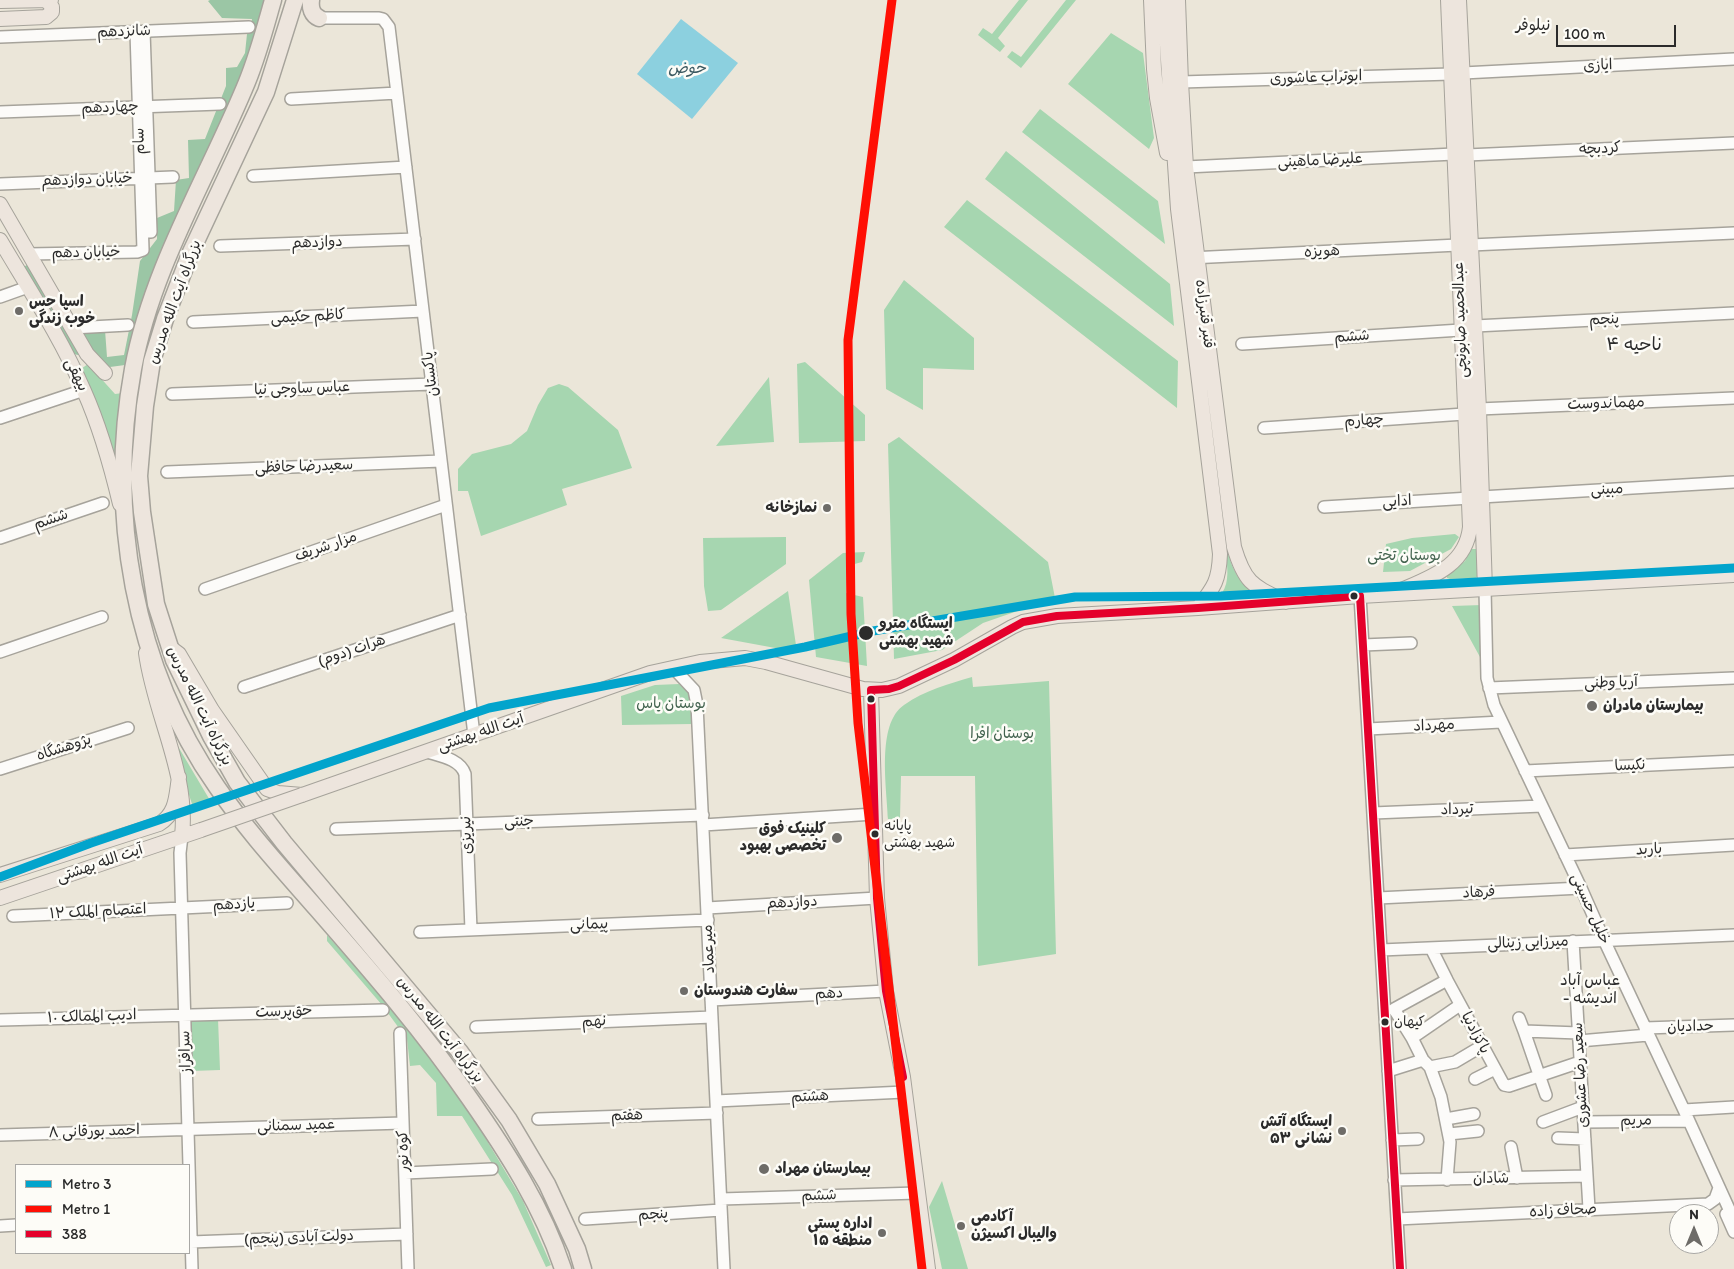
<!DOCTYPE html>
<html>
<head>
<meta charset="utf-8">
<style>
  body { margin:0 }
  #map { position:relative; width:1734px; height:1269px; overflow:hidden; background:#ebe6d9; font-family:Itim,sans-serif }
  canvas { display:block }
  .legend { position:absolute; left:15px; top:1164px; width:175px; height:90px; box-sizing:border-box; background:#fdfcf7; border:1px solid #a9a8a5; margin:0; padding:6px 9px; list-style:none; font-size:15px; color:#2b2b2b }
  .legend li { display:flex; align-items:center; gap:10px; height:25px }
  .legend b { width:25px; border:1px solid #a9a8a5 }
  .north { position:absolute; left:1669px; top:1204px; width:50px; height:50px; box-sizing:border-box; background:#fdfcf7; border:1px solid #a9a8a5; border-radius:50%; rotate:0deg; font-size:14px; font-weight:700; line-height:20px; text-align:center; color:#2b2b2b }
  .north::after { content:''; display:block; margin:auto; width:18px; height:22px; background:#6e6c68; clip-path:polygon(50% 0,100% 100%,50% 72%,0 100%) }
  .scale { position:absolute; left:1556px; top:25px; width:120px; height:22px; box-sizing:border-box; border:2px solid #2b2b2b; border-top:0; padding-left:6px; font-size:15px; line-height:18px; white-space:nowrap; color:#2b2b2b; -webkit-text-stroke:4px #fdfcf7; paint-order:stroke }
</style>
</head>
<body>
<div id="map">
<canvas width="1734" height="1269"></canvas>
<ul class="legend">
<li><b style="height:6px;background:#02a4cc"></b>Metro 3</li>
<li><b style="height:6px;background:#ff0f04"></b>Metro 1</li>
<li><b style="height:6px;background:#e4002b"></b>388</li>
</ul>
<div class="north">N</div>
<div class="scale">100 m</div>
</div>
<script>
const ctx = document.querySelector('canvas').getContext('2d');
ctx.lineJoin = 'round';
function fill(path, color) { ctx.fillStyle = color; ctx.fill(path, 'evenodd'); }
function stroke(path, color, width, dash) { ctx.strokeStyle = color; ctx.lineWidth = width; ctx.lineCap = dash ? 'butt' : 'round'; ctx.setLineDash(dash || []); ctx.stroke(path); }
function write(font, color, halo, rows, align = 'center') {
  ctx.font = font + ' Itim,"Playpen Sans Arabic",sans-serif'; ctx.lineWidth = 5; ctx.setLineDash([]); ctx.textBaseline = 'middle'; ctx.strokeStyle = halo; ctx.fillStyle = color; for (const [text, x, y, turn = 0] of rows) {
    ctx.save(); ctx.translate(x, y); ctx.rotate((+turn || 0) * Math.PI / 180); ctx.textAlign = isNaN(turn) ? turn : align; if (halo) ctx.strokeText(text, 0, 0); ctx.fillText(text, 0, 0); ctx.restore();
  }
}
fill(new Path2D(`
  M 1019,0 L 1028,0 L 998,38 L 1005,46 L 1000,52 L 978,35 L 983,28 L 992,34 Z
  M 1066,0 L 1076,0 L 1021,68 L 1007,57 L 1012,51 L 1021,57 Z
  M 1111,33 L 1143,53 L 1154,138 L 1149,149 L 1068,84 Z
  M 1040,109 L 1158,201 L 1165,244 L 1022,132 Z
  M 1006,151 L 1170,284 L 1174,326 L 985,179 Z
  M 967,200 L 1178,361 L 1177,408 L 944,227 Z
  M 904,280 L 974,338 L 974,370 L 923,368 L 923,410 L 886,389 L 884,310 Z
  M 805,362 L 865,415 L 865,441 L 799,443 L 797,364 Z
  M 88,364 L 115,394 L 123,393 L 115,474 L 78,371 Z
  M 769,377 L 774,442 L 716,446 Z
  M 559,384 L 568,387 L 618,430 L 632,468 L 562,489 L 567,505 L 481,536 L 468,491 L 458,491 L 458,469 L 472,454 L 511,444 L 527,431 L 538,405 L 548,388 Z
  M 899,437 L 1048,562 L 1055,598 L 983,623 L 942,650 L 894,659 L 888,444 Z
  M 1455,534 L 1459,537 L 1451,549 L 1410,571 L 1383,572 L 1386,544 L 1412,538 Z
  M 786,537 L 786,564 L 721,610 L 708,611 L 704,586 L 703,538 Z
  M 1471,549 L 1477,549 L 1478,575 L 1476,578 L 1450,579 L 1447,578 L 1447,575 L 1465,561 Z
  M 865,552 L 862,562 L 847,566 L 846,593 L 863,597 L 867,666 L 816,657 L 809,580 L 843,553 Z
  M 1226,553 L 1228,553 C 1232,568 1239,583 1252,592 L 1222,593 C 1230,581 1227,567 1226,553 Z
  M 788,591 L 797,652 L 721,638 Z
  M 1482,605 L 1483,656 L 1480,657 L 1452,606 Z
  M 972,677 L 973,687 L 1049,681 L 1056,954 L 978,966 L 975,776 L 901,776 L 900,819 L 888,819 C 887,788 876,724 904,705 C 925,690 949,684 972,677 Z
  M 679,684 L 693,697 L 692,724 L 622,725 L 621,696 L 655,685 Z
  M 170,737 L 173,738 L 211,802 L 193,807 Z
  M 327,935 L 422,1041 L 480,1129 L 523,1201 L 551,1265 L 546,1267 L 512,1195 L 462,1116 L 437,1116 L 436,1083 L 420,1065 L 410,1066 L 407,1039 L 382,1005 L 327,941 Z
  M 218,1019 L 220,1070 L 192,1071 L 191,1020 Z
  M 942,1181 L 968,1269 L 942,1269 L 929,1207 Z`), '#a6d6b0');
fill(new Path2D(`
  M 210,0 L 265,0 L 240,82 L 168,237 L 142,302 L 125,365 L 110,367 L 99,361 L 78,332 L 105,330 L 107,357 L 124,355 L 132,315 L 140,261 L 157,239 L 157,218 L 174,211 L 176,180 L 189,178 L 188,140 L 205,139 L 226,86 L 226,68 L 237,67 L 245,53 L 247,34 L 250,33 L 252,19 L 222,18 L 208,1 Z
  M 28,264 L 80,352 L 78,355 L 74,354 L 24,267 Z`), '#9bc6a5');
fill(new Path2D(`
  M 681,19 L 738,63 L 692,119 L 637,74 Z`), '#8cd0df');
const minor = new Path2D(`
  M 319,18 L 379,18 L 383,19 L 389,27 L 474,735
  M 0,37 L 249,27
  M 1463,73 L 1734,59
  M 1181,82 L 1451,74
  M 291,99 L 397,93
  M 0,112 L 220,104
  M 1467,155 L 1734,143
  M 1186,167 L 1454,154
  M 253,176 L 406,167
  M 0,184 L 173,177
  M 143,232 L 151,232 L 144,31
  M 1471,245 L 1734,233
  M 220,246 L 415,239
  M 29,254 L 137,252 L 143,250 L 136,32
  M 1190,258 L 1458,245
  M 0,297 L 28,287
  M 193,322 L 423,311
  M 1475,326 L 1734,313
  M 72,328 L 128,325
  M 1242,344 L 1461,330
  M 172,394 L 432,384
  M 1479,409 L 1734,398
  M 0,418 L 84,390
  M 1264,428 L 1464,414
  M 167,472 L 441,461
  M 1481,497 L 1734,482
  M 1324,507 L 1470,498
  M 0,538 L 103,503
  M 205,589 L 446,505
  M 1485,589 L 1487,678 L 1494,705 L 1581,888 L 1604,940 L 1684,1110 L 1734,1220
  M 1360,596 L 1400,1269
  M 1363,645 L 1411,643
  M 0,652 L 102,617
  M 675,667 L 678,673 L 694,690 L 697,705 L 724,1269
  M 244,687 L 460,615
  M 1489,688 L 1734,678
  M 1368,729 L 1501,722
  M 427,752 C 440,756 460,759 465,774 L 471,930
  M 0,769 L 128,728
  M 1525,771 L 1734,761
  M 1373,813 L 1542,806
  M 703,825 L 874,814
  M 336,829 L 703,815
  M 182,836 L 180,853 L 192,1269
  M 1565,855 L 1734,845
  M 1378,898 L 1581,888
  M 707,908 L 877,898
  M 13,916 L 287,903
  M 420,932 L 708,920
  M 1573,941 L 1589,1209
  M 1431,948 L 1447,980 L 1504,1085 L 1509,1086 L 1580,1062
  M 1381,950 L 1734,935
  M 1447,980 L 1394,1009 L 1412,1038 L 1423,1060 L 1430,1067 L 1441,1097 L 1450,1142 L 1447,1180
  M 711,1000 L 886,991
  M 1519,1018 L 1524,1031
  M 0,1020 L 383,1010
  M 476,1027 L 712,1017
  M 1645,1028 L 1734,1025
  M 400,1033 L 408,1269
  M 1412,1038 L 1460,1005
  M 1579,1041 L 1648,1035
  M 1430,1067 L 1455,1062 L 1482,1046
  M 1388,1071 L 1423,1060
  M 1475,1079 L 1495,1069
  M 1546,1095 L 1524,1031 L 1579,1033
  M 716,1101 L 904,1092
  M 1684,1110 L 1734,1107
  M 538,1119 L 717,1113
  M 1446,1119 L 1474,1114
  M 1543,1122 L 1583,1107
  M 1584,1122 L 1689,1121
  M 1449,1134 L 1478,1131
  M 0,1135 L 403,1123
  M 1558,1138 L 1585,1139
  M 1392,1140 L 1418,1139
  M 1511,1147 L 1517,1178
  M 405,1173 L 492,1169
  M 1394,1180 L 1587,1176
  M 721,1199 L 917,1193
  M 1726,1214 L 1734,1232
  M 585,1219 L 721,1210
  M 1397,1219 L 1708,1204 L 1715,1199 L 1719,1188
  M 0,1226 L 16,1225
  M 191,1242 L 407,1234`);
const major = new Path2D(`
  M 1151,0 L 1154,69 L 1157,98 L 1167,153
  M 1164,0 L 1178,209 L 1220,554 C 1219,581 1214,587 1198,608
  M 1178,0 L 1181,82 L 1186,167 L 1234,547 C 1245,584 1253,586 1286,602
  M 1459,0 L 1479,409 L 1485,589
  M 0,1 L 51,0
  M 0,19 L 46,17 L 52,12 L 52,7 L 46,0
  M 0,204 L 87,354 L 105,373
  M 0,240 C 29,289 61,338 84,391 C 100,427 111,466 120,504
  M 1399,591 C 1431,577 1466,566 1470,527 L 1448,0
  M 171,648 L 179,654 L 212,710 L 267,789 L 278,793 L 302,795 L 650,673 L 700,662 L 745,658 L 766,662 L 863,689 L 882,690 L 899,686 L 954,660 L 1012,627 L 1023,622 L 1057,616 L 1198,608 L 1360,596 L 1734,575
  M 146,653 C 154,714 189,773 182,836
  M 871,690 L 877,898 L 886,991 L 903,1077 L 928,1269
  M 0,875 L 159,824 C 177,813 176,796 179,777
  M 0,898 L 201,830`);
const highway = new Path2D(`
  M 273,0 C 265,28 258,55 247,82 C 208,177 152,267 133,369 C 107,512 133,667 217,787 C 247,831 283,870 317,909 C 371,971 424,1032 470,1099 C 507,1152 543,1208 563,1269
  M 295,0 L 266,92 L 191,252 L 165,319 L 152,361 L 145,406 L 139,476 L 142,512 L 156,604 L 174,660 L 211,736 L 237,782 L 284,843 L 460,1052 L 509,1120 L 547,1184 L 577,1249 L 583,1269
  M 311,0 C 310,8 312,15 319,18`);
stroke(minor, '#a6a39b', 14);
stroke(major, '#a6a39b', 16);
stroke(highway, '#a6a39b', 19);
stroke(minor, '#fcfbf9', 11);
stroke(major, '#ede5dd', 14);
stroke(highway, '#ede5dd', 16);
const majorBridge = new Path2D(`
  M 201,830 L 302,795`);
stroke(majorBridge, '#a6a39b', 16, []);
stroke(majorBridge, '#ede5dd', 14);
stroke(new Path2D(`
  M 903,1077 L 886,991 L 877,898 L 871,690 L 889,689 L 899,686 L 954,660 L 1023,622 L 1057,616 L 1198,608 L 1360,596 L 1400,1269`), '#e4002b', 8);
stroke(new Path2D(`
  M 0,877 L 91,843 L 489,708 L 805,647 L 873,631 L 1075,597 L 1221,596 L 1734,568`), '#02a4cc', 9);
stroke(new Path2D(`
  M 892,0 L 848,340 L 851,614 L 858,723 L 922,1269`), '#ff0f04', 9);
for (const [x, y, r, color] of [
  [19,311,5,"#6e6c68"],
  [827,508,5,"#6e6c68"],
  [1354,596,4.5,"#2b2b2b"],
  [866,633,8,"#2b2b2b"],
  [871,699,4.5,"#2b2b2b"],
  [1592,706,6,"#6e6c68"],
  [875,834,4.5,"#2b2b2b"],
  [837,838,6,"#6e6c68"],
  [684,991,5,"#6e6c68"],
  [1385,1022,4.5,"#2b2b2b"],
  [1342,1131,5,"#6e6c68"],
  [764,1169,6,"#6e6c68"],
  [961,1226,5,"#6e6c68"],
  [882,1233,5,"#6e6c68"]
]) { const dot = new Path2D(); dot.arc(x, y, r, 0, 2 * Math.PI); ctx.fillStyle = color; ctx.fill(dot); stroke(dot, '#fdfcf7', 2); }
write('14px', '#2b2b2b', '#fdfcf7', [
  ["پایانه",884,826],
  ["شهید بهشتی",884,843],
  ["کیهان",1394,1022]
], 'left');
write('15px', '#2b2b2b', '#fdfcf7', [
  ["شانزدهم",124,32,-2],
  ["ایازی",1598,66,-3],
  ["ابوتراب عاشوری",1316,78,-2],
  ["چهاردهم",110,108,-2],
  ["سام",140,141,-92],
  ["کردبچه",1600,149,-3],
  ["علیرضا ماهینی",1320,161,-3],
  ["خیابان دوازدهم",87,180,-2],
  ["دوازدهم",317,243,-2],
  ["هویزه",1322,252,-3],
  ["خیابان دهم",86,253,-1],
  ["بزرگراه آیت الله مدرس",175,302,-70],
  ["قنبر قنبرزاده",1204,314,83],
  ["کاظم حکیمی",308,317,-3],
  ["عبدالحمید صابونچی",1461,320,-92],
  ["پنجم",1604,320,-3],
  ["ششم",1352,337,-4],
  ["پاکستان",431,374,-97],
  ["بیهقی",76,375,64],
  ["عباس ساوجی نیا",302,389,-2],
  ["مهماندوست",1606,404,-2],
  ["چهارم",1364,421,-4],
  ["سعیدرضا حافظی",304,467,-2],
  ["مبینی",1607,490,-3],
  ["ادایی",1397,502,-4],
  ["ششم",51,520,-19],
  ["مزار شریف",326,547,-19],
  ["هرات (دوم)",352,651,-19],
  ["آریا وطنی",1611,683,-2],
  ["بزرگراه آیت الله مدرس",199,706,64],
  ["مهرداد",1434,726,-3],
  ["آیت الله بهشتی",481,733,-19],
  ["پژوهشگاه",64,748,-18],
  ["نکیسا",1630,766,-3],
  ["تیرداد",1457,810,-2],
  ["جنتی",519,822,-2],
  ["نیریزی",467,835,-92],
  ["باربد",1649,850,-3],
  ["آیت الله بهشتی",100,864,-19],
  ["فرهاد",1479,893,-3],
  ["دوازدهم",792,903,-3],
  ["یازدهم",234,905,-3],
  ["خلیل حسینی",1590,909,66],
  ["اعتصام الملک ۱۲",98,912,-3],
  ["پیمانی",589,925,-2],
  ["میرزایی زینالی",1528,943,-2],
  ["میرعماد",709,949,-93],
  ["دهم",829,994,-3],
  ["حق‌پرست",284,1012,-2],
  ["ادیب الممالک ۱۰",92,1017,-2],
  ["نهم",594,1022,-3],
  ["حدادیان",1690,1027,-2],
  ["بزرگراه آیت الله مدرس",440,1030,52],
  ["پاکزادنیا",1475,1033,62],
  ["سرافراز",186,1052,-92],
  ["سعید رضا عشوری",1581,1075,-93],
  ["هشتم",810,1097,-3],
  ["هفتم",627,1116,-2],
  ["مریم",1636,1121,-1],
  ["عمید سمنانی",296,1126,-2],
  ["احمد بورقانی ۸",94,1132,-2],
  ["کوه نور",404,1151,-92],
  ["شادان",1491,1179,-1],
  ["ششم",819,1196,-2],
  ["صحاف زاده",1563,1211,-3],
  ["پنجم",653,1215,-4],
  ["دولت آبادی (پنجم)",299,1238,-2]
]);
write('bold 15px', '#2b2b2b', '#fdfcf7', [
  ["اسپا حس",29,302],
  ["خوب زندگی",29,319],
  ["نمازخانه",817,508,"right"],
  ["بیمارستان مادران",1603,706],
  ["کلینیک فوق",826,829,"right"],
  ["تخصصی بهبود",826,846,"right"],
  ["سفارت هندوستان",694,991],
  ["ایستگاه آتش",1332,1122,"right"],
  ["نشانی ۵۳",1332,1139,"right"],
  ["بیمارستان مهراد",775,1169],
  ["آکادمی",971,1217],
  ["والیبال اکسیژن",971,1234],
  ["اداره پستی",872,1224,"right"],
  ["منطقه ۱۵",872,1241,"right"]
], 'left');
write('15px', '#42624e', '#fdfcf7', [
  ["بوستان تختی",1404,556],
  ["بوستان یاس",671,704],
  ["بوستان افرا",1002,734]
]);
write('bold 15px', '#2b2b2b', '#fdfcf7', [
  ["ایستگاه مترو",879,624],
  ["شهید بهشتی",879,641]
], 'left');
write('16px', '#2b2b2b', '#fdfcf7', [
  ["نیلوفر",1533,26],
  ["عباس آباد",1590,981],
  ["- اندیشه",1590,999]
]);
write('italic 16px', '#3c5a62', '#fdfcf7', [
  ["حوض",687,69]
]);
write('18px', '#2b2b2b', '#fdfcf7', [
  ["ناحیه ۴",1634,345]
]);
</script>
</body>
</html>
